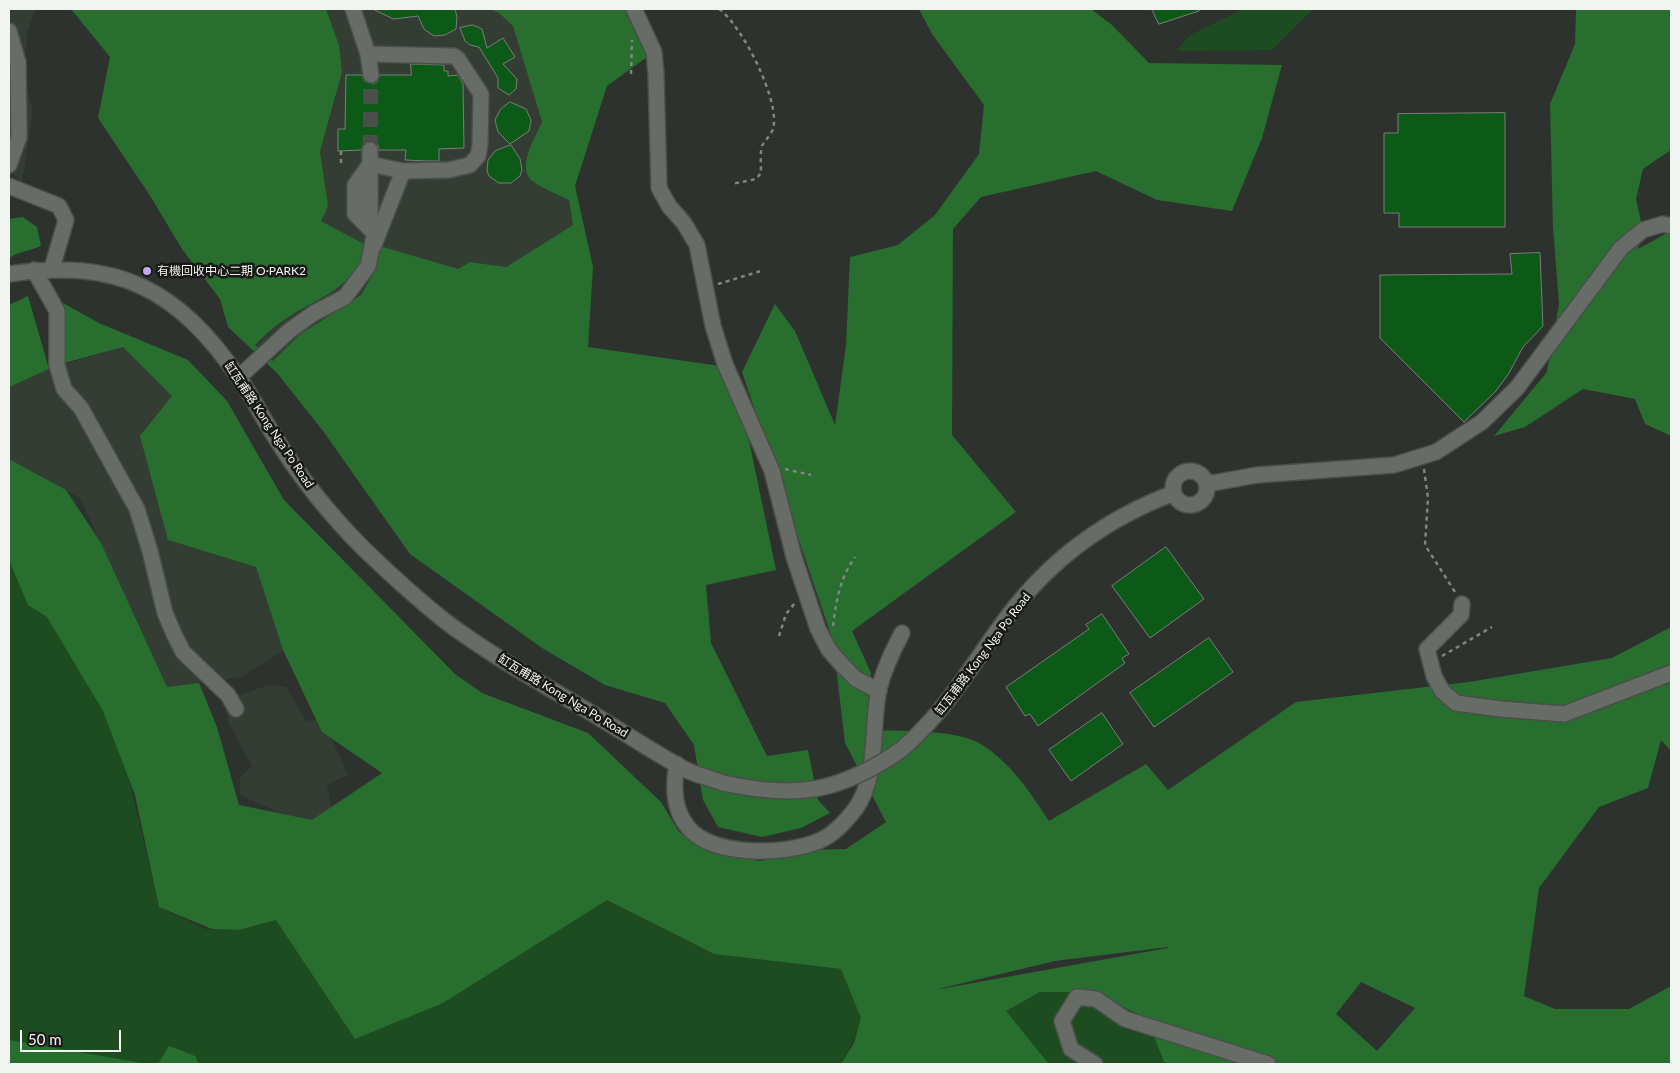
<!DOCTYPE html>
<html>
<head>
<meta charset="utf-8">
<style>
  body { margin:0 }
  #map { position:relative; width:1680px; height:1073px; overflow:hidden; background:#2e322e; font-family:Lato,sans-serif }
  canvas { display:block }
  .frame { position:absolute; inset:0; border:10px solid #f1f4f1; pointer-events:none }
  .scale { position:absolute; left:20px; top:1030px; width:101px; height:22px; box-sizing:border-box; border:2px solid #f1f4f1; border-top:0; padding-left:6px; font-size:15px; line-height:18px; white-space:nowrap; color:#f1f4f1; -webkit-text-stroke:4px #181917; paint-order:stroke }
</style>
</head>
<body>
<div id="map">
<canvas width="1680" height="1073"></canvas>
<div class="frame"></div>
<div class="scale">50 m</div>
</div>
<script>
const ctx = document.querySelector('canvas').getContext('2d');
ctx.lineJoin = 'round';
function fill(path, color) { ctx.fillStyle = color; ctx.fill(path, 'evenodd'); }
function stroke(path, color, width, dash) { ctx.strokeStyle = color; ctx.lineWidth = width; ctx.lineCap = dash ? 'butt' : 'round'; ctx.setLineDash(dash || []); ctx.stroke(path); }
function write(font, color, halo, rows, align = 'center') {
  ctx.font = font + ' Lato,"Noto Sans SC",sans-serif'; ctx.lineWidth = 5; ctx.setLineDash([]); ctx.textBaseline = 'middle'; ctx.strokeStyle = halo; ctx.fillStyle = color; for (const [text, x, y, turn = 0] of rows) {
    ctx.save(); ctx.translate(x, y); ctx.rotate((+turn || 0) * Math.PI / 180); ctx.textAlign = isNaN(turn) ? turn : align; if (halo) ctx.strokeText(text, 0, 0); ctx.fillText(text, 0, 0); ctx.restore();
  }
}
fill(new Path2D(`
  M 9,9 L 36,9 L 28,29 L 23,74 L 33,111 L 22,183 L 9,169 Z
  M 326,9 L 490,9 L 499,13 L 513,26 L 542,122 L 528,153 L 530,179 L 569,200 L 573,225 L 506,267 L 470,262 L 458,270 L 380,246 L 376,269 L 361,295 L 299,335 L 273,361 L 255,345 L 284,320 L 349,281 L 365,245 L 321,221 L 320,152 L 336,96 L 339,45 Z
  M 123,347 L 172,396 L 168,540 L 256,567 L 283,650 L 242,677 L 167,687 L 80,498 L 9,459 L 9,385 L 39,372 Z
  M 268,685 L 286,687 L 306,721 L 317,720 L 322,732 L 332,739 L 348,775 L 327,785 L 334,821 L 281,835 L 272,809 L 240,795 L 240,777 L 252,766 L 228,722 L 223,698 L 241,695 Z`), '#343d34');
fill(new Path2D(`
  M 1243,9 L 1313,9 L 1272,50 L 1176,51 L 1190,35 Z
  M 9,541 L 28,605 L 47,617 L 97,689 L 128,775 L 159,907 L 205,929 L 239,930 L 276,920 L 607,900 L 714,954 L 841,969 L 865,1014 L 843,1064 L 199,1064 L 197,1061 L 144,1064 L 9,1044 Z
  M 1040,992 L 1090,992 L 1148,1018 L 1176,1064 L 1049,1064 L 1005,1010 Z`), '#1d4c20');
fill(new Path2D(`
  M 71,9 L 326,9 L 339,45 L 342,72 L 320,152 L 328,206 L 321,221 L 366,245 C 355,290 319,296 284,320 C 274,327 264,336 255,345 L 273,361 L 299,335 L 361,295 L 376,269 L 380,246 L 458,269 L 470,262 L 506,267 L 573,225 L 569,200 C 559,195 537,186 530,179 C 518,165 536,135 542,122 L 513,26 L 499,13 L 490,9 L 631,9 L 654,52 L 607,86 L 575,186 L 593,267 L 588,347 L 720,366 L 747,431 L 776,570 L 706,585 L 711,643 L 767,756 L 808,750 L 818,800 L 830,813 L 801,828 L 762,837 L 718,827 L 703,800 L 694,745 L 665,703 L 605,685 L 542,648 L 410,554 L 323,431 L 277,373 L 228,327 L 220,299 L 182,249 L 149,194 L 98,118 L 110,57 Z
  M 919,9 L 1091,9 L 1112,25 L 1149,63 L 1282,65 L 1262,138 L 1232,211 L 1157,200 L 1096,171 L 981,197 L 953,229 L 952,435 L 1016,512 L 852,631 L 871,673 L 866,730 C 894,731 958,729 981,744 C 1011,763 1030,792 1049,821 L 1146,764 L 1168,790 L 1296,702 L 1469,682 L 1612,658 L 1671,627 L 1671,751 L 1661,740 L 1648,788 L 1599,807 L 1539,888 L 1524,996 L 1555,1009 L 1629,1009 L 1671,986 L 1671,1064 L 1170,1064 L 1164,1062 L 1147,1018 L 1090,992 L 1040,992 L 1006,1011 L 1049,1064 L 841,1064 L 854,1043 L 861,1018 L 841,969 L 714,954 L 607,900 L 443,1003 L 355,1039 L 276,920 L 239,930 L 212,929 L 159,907 L 135,795 L 103,711 L 47,617 L 28,605 L 9,560 L 9,459 L 66,490 L 101,543 L 167,687 L 199,683 L 217,727 L 239,805 L 312,820 L 382,773 L 322,732 L 283,650 L 256,567 L 168,540 L 140,436 L 172,396 L 123,347 L 57,365 L 63,303 L 99,323 L 188,360 L 227,401 L 284,500 L 455,674 L 482,693 L 588,733 L 661,802 L 679,832 L 714,852 L 760,861 L 812,850 L 846,849 L 886,822 L 845,743 L 833,641 L 742,372 L 775,304 L 795,331 L 835,425 L 846,345 L 850,257 L 898,245 L 935,215 L 979,154 L 984,105 L 932,34 ZM 1168,947 L 1168,948 L 934,990 L 1055,961 ZM 1361,982 L 1415,1008 L 1377,1051 L 1336,1014 Z
  M 1576,9 L 1671,9 L 1671,150 L 1643,169 L 1636,199 L 1643,230 L 1638,249 L 1669,232 L 1671,233 L 1671,436 L 1645,424 L 1635,399 L 1583,389 L 1525,427 L 1494,436 L 1547,372 L 1559,304 L 1553,227 L 1550,104 L 1575,44 Z
  M 23,217 L 37,227 L 41,246 C 30,251 19,251 9,258 L 9,219 Z
  M 28,296 L 49,369 L 9,387 L 9,305 Z
  M 9,1040 L 148,1064 L 9,1064 Z
  M 169,1046 L 195,1056 L 199,1064 L 158,1064 Z`), '#286e2e');
const building = new Path2D(`
  M 373,9 L 455,9 L 457,17 L 456,29 L 445,35 L 434,36 L 424,29 L 418,16 L 394,19 Z
  M 1152,9 L 1199,9 L 1199,11 L 1159,24 Z
  M 473,25 L 482,29 L 487,48 L 503,38 L 515,57 L 503,64 L 517,79 L 516,89 L 509,95 L 498,88 L 498,78 L 479,47 L 470,45 L 465,41 L 460,28 Z
  M 411,64 L 444,65 L 444,71 L 448,71 L 448,76 L 458,75 L 463,84 L 464,148 L 439,149 L 439,161 L 428,161 L 405,160 L 406,150 L 379,150 L 378,145 L 370,141 L 365,142 L 361,150 L 338,151 L 338,129 L 345,129 L 346,75 L 362,75 L 364,81 L 373,84 L 377,82 L 380,75 L 411,75 Z
  M 510,102 L 526,109 L 531,120 L 529,131 L 510,144 L 498,132 L 495,120 L 500,110 Z
  M 1505,113 L 1505,227 L 1399,227 L 1399,213 L 1384,213 L 1384,133 L 1398,133 L 1398,114 Z
  M 511,145 L 520,159 L 522,170 L 520,176 L 511,183 L 499,183 L 489,176 L 487,171 L 488,160 L 495,151 Z
  M 1540,253 L 1543,326 L 1523,347 L 1509,373 L 1496,391 L 1464,422 L 1380,338 L 1380,275 L 1512,274 L 1510,254 Z
  M 1166,547 L 1204,599 L 1150,638 L 1112,586 Z
  M 1102,614 L 1129,654 L 1122,658 L 1125,663 L 1038,726 L 1030,714 L 1025,716 L 1006,687 L 1089,629 L 1086,625 Z
  M 1209,638 L 1233,672 L 1154,727 L 1130,693 Z
  M 1102,713 L 1123,744 L 1071,781 L 1049,750 Z`);
fill(building, '#0d5917');
stroke(building, '#797e79', 1);
stroke(new Path2D(`
  M 370,150 L 371,75`), '#4b4f4b', 15, [15, 8]);
const minor = new Path2D(`
  M 353,9 L 368,54 L 371,75
  M 634,9 L 654,52 L 656,75 L 659,188 L 669,206 L 684,223 L 697,245 L 713,326 L 725,364 L 772,471 L 794,557 L 818,629 L 829,650 L 843,666 L 856,679 L 879,691
  M 9,31 L 18,62 L 19,137 L 9,165
  M 368,54 L 454,56 L 458,59 L 481,94 L 480,145 L 478,156 L 470,165 L 449,170 L 403,171 L 370,164 L 355,185 L 355,214 L 372,231
  M 9,186 L 59,206 L 66,220 L 52,268
  M 374,245 L 403,171
  M 34,270 L 57,311 L 57,365 L 64,389 L 81,408 L 137,509 L 150,551 L 165,613 L 174,634 L 183,652 L 228,695 L 236,709
  M 9,274 C 117,258 177,288 239,378 C 252,396 262,417 275,437 C 299,476 330,515 363,548 C 391,575 421,603 453,627 C 497,659 546,686 593,714 C 623,732 653,752 684,769 C 696,775 710,778 723,783
  M 239,377 L 289,331 L 314,313 L 345,297 L 368,266 L 374,236 L 370,222 L 370,150
  M1173 488a17 17 0 1 1 34 0a17 17 0 1 1-34 0Z
  M 1207,484 L 1257,475 L 1394,465 L 1436,452 L 1482,422 L 1517,388 L 1621,248 L 1643,230 L 1663,224 L 1671,226
  M 1462,604 L 1461,615 L 1427,649 L 1434,676 L 1442,691 L 1456,703 L 1501,709 L 1564,714 L 1671,673
  M 902,749 C 950,707 971,665 1008,616 C 1051,559 1107,518 1174,493
  M 677,764 C 673,785 673,808 687,826 C 711,858 786,855 819,841 C 833,835 847,820 856,808 C 879,775 871,727 879,689 C 884,669 892,652 902,633
  M 1095,1064 L 1071,1049 L 1062,1021 L 1077,997 L 1096,999 L 1125,1019 L 1268,1064`);
stroke(minor, '#4b4e4b', 18);
stroke(new Path2D(`
  M 719,9 C 741,24 781,101 773,129 C 771,135 765,140 762,146 C 760,153 761,165 761,173 L 756,179 L 732,184
  M 631,74 L 632,40
  M 341,151 L 341,164
  M 718,284 L 761,271
  M 785,469 L 811,475
  M 1424,469 L 1428,498 L 1425,545 L 1455,592
  M 833,626 C 836,601 840,578 855,557
  M 779,636 L 786,614 L 795,603
  M 1442,656 L 1492,627`), '#828582', 2.5, [4, 4]);
stroke(minor, '#676c67', 15);
const minorBridge = new Path2D(`
  M 723,783 C 797,799 839,793 902,749`);
stroke(minorBridge, '#4b4e4b', 18, []);
stroke(minorBridge, '#676c67', 15);
for (const [x, y, r, color] of [
  [147,271,5,"#c1a8f3"]
]) { const dot = new Path2D(); dot.arc(x, y, r, 0, 2 * Math.PI); ctx.fillStyle = color; ctx.fill(dot); stroke(dot, '#181917', 2); }
write('12px', '#f1f4f1', '#181917', [
  ["有機回收中心二期 O·PARK2",157,271]
], 'left');
write('12px', '#f1f4f1', '#181917', [
  ["缸瓦甫路 Kong Nga Po Road",269,425,56],
  ["缸瓦甫路 Kong Nga Po Road",983,654,-53],
  ["缸瓦甫路 Kong Nga Po Road",563,696,31]
]);
</script>
</body>
</html>
